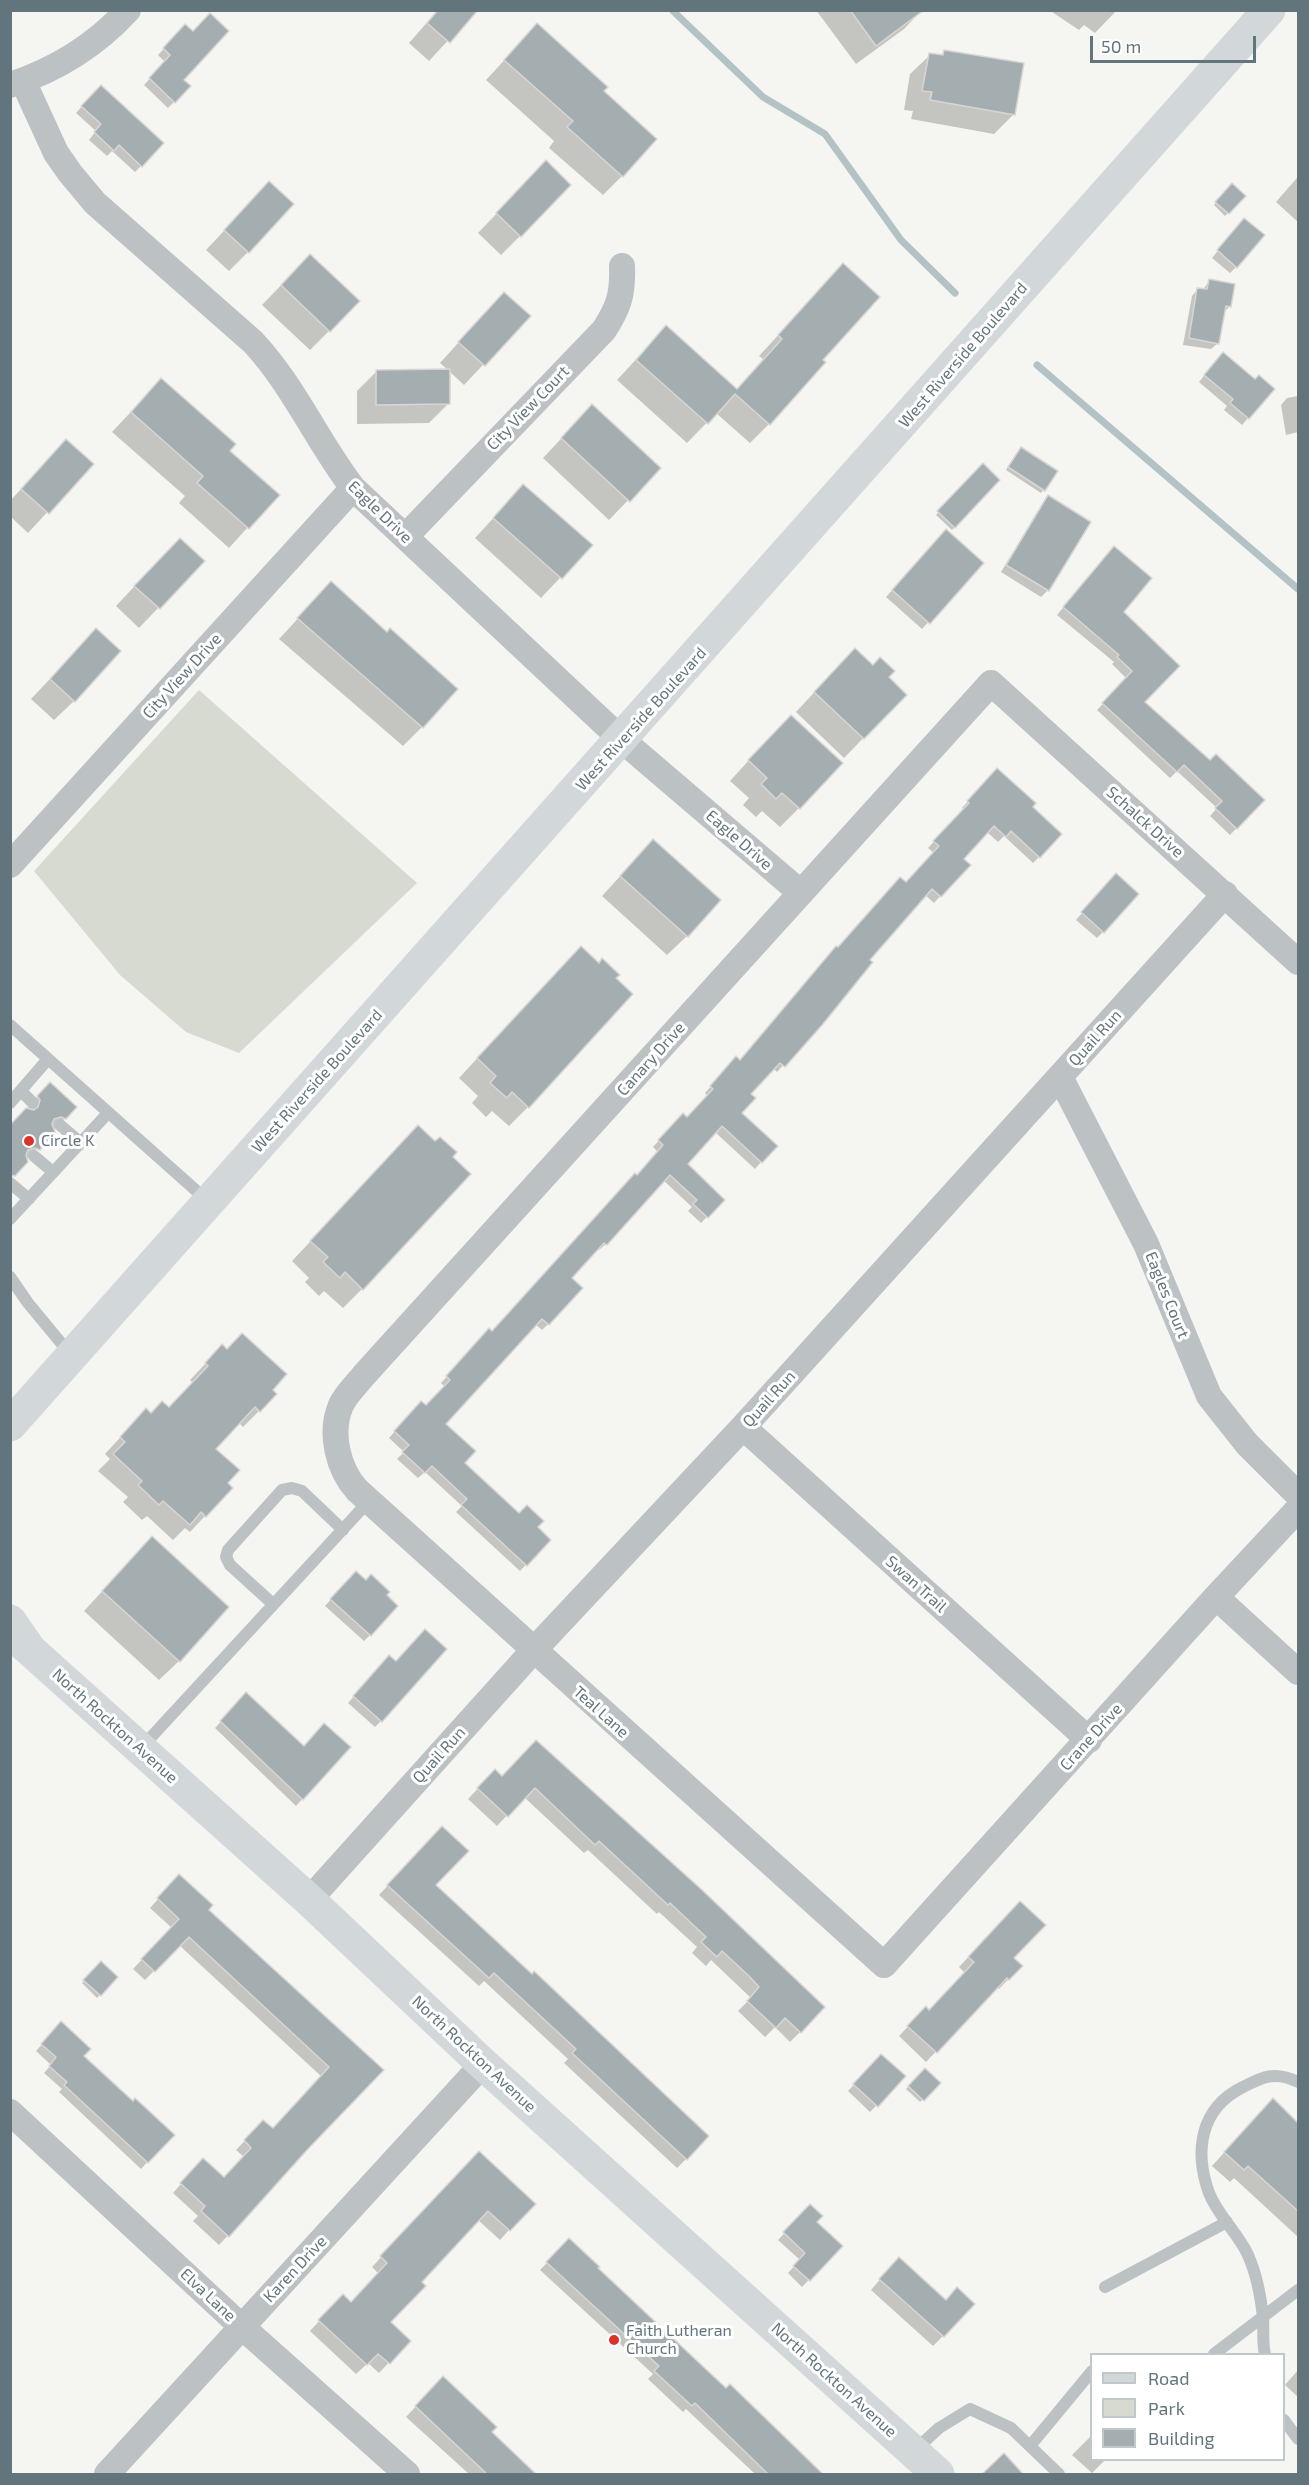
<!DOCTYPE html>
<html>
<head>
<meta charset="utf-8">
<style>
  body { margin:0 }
  #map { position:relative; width:1309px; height:2485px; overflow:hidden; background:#f5f5f2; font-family:"Exo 2",sans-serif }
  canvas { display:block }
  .frame { position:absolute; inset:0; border:12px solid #62757c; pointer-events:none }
  .legend { position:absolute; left:1090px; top:2353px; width:195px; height:108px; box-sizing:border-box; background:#fff; border:2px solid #c0c8cb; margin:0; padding:8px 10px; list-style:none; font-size:18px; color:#62757c }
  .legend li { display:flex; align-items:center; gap:12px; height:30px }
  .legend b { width:30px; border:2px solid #c0c8cb }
  .scale { position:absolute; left:1090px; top:36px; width:166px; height:27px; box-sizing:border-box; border:3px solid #62757c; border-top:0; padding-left:8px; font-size:18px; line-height:21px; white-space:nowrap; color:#62757c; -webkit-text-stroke:4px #fff; paint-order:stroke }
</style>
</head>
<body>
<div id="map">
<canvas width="1309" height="2485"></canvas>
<div class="frame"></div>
<ul class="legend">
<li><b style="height:8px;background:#d2d8da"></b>Road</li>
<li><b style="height:16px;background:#d6dad1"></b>Park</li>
<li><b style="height:16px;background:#a4aeb1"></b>Building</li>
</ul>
<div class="scale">50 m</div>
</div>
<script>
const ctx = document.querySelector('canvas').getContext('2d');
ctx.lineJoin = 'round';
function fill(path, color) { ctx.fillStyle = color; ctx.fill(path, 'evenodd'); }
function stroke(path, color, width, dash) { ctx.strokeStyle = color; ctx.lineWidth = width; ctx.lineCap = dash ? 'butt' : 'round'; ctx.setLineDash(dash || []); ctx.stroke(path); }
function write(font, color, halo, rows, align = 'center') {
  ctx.font = font + ' "Exo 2",sans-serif'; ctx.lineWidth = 6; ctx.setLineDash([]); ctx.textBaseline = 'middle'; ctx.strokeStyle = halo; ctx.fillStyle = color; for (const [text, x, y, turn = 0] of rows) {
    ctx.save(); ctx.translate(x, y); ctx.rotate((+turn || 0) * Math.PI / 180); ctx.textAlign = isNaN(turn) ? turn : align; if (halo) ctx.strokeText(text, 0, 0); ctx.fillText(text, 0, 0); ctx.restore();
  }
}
fill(new Path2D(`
  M 199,690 L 417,883 L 239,1053 L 186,1032 L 120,975 L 34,871 Z`), '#d6dad1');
fill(new Path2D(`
  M 438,10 L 476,10 L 429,61 L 409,43 Z
  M 816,10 L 922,10 L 904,29 L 856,64 Z
  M 1049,10 L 1117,10 L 1095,33 L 1084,25 L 1079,30 Z
  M 537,25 L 601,91 L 622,176 L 603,195 L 549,148 L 554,141 L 486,80 Z
  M 185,26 L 182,80 L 189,87 L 168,108 L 144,85 L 165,62 L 158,55 Z
  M 945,51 L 1013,115 L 994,134 L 911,119 L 913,111 L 904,110 L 910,74 L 930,55 L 940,56 Z
  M 94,93 L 141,166 L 135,172 L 112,151 L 107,156 L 89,140 L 96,131 L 76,113 Z
  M 1297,178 L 1298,178 L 1298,222 L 1276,202 Z
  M 527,182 L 520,236 L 501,255 L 478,233 Z
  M 269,183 L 248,252 L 229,271 L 206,250 Z
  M 1232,185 L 1244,196 L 1225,216 L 1214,205 Z
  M 1238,226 L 1236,267 L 1230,273 L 1212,258 Z
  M 843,265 L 821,360 L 769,424 L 750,443 L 716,413 L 687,443 L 617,380 L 666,327 L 736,390 L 763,359 L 759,356 Z
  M 291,275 L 329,331 L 310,350 L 262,305 Z
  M 1209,281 L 1230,306 L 1223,313 L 1218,343 L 1211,349 L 1183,345 L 1192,296 L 1198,289 L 1203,290 Z
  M 485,313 L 529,316 L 464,385 L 449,371 L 449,403 L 429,423 L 357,424 L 357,391 L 377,371 L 448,370 L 440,363 Z
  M 1217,360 L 1273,389 L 1242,425 L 1224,410 L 1227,406 L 1199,382 Z
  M 161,380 L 228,451 L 277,495 L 229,548 L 179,503 L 185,496 L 112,432 Z
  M 1298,396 L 1298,432 L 1286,435 L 1281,405 L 1287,398 Z
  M 573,426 L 659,468 L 609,520 L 543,458 Z
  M 1018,451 L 1056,471 L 1041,493 L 1006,470 Z
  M 47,461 L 92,464 L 28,533 L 10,516 L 10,501 Z
  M 983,465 L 998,480 L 952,530 L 936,515 Z
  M 523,486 L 590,546 L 541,598 L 475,538 Z
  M 1049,497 L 1089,522 L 1048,590 L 1041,597 L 1001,572 L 1042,504 Z
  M 940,537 L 982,563 L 922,629 L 886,597 Z
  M 1108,554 L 1143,702 L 1210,762 L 1263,800 L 1230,835 L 1210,816 L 1217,808 L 1177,771 L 1170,778 L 1097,710 L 1127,679 L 1112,664 L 1114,662 L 1057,615 Z
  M 160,559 L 203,561 L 139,628 L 116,606 Z
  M 331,583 L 422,727 L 403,746 L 279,639 Z
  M 96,630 L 74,701 L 54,720 L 31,699 Z
  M 835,670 L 887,677 L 905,695 L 844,758 L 796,712 Z
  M 771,736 L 799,808 L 780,827 L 762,811 L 756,817 L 743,805 L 749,798 L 730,781 Z
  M 991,776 L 1031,807 L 1039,857 L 1033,863 L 1004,836 L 998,842 L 987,832 L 962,859 L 969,865 L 934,903 L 925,895 L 868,960 L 821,1023 L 777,1072 L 773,1068 L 749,1094 L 740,1113 L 776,1146 L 761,1162 L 755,1169 L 715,1132 L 685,1164 L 723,1200 L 701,1223 L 688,1211 L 692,1207 L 663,1180 L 606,1244 L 599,1250 L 597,1248 L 570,1278 L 548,1324 L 542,1330 L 535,1324 L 444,1424 L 463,1463 L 549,1540 L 520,1571 L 456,1512 L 462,1506 L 425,1472 L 418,1478 L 397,1459 L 404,1452 L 389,1438 L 415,1409 L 426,1407 L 445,1387 L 441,1383 L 483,1337 L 492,1333 L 658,1152 L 653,1147 L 677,1121 L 687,1118 L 708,1096 L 705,1093 L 730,1065 L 740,1061 L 838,949 L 906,884 L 934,853 L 928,848 L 964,810 L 962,808 Z
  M 634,861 L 687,936 L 667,955 L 602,896 Z
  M 1110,881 L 1103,932 L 1097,938 L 1076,920 Z
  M 561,968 L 528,1107 L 509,1126 L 492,1111 L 486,1117 L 472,1103 L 478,1096 L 459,1078 Z
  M 39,1095 L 75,1107 L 10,1178 L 10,1120 L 14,1123 Z
  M 399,1147 L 451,1157 L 362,1289 L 343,1308 L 324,1291 L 319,1296 L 305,1282 L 309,1278 L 292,1261 Z
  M 207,1362 L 270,1390 L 259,1411 L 243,1427 L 239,1423 L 214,1449 L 205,1516 L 190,1532 L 185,1528 L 173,1540 L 147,1516 L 142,1520 L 123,1502 L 128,1497 L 98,1471 L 110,1459 L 105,1454 L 131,1426 L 151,1414 L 169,1409 L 193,1383 L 190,1380 Z
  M 133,1558 L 179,1661 L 159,1680 L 84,1611 Z
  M 349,1579 L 370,1635 L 364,1641 L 325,1606 Z
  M 383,1663 L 381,1721 L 375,1727 L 348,1703 Z
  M 240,1701 L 304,1748 L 348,1747 L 296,1806 L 215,1728 Z
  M 536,1742 L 800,2032 L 790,2042 L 775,2027 L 765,2037 L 738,2011 L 751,1998 L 711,1960 L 706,1966 L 692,1953 L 697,1947 L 659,1912 L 657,1914 L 588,1850 L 584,1853 L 524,1797 L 497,1826 L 468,1799 L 485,1781 L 502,1778 Z
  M 433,1837 L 434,1886 L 686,2159 L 677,2168 L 564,2063 L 568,2059 L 484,1981 L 479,1986 L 379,1895 Z
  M 179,1876 L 207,1910 L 381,2071 L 219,2245 L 193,2221 L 198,2216 L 173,2193 L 194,2169 L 223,2179 L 244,2157 L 236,2150 L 255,2130 L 272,2130 L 322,2077 L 179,1945 L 145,1980 L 133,1969 L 172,1928 L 150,1908 Z
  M 1010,1913 L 1012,1958 L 1021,1966 L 999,1989 L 997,1987 L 926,2062 L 899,2036 L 916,2018 L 929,2011 L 965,1973 L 959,1967 Z
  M 101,1963 L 116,1977 L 97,1998 L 82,1983 Z
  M 55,2030 L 132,2103 L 172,2135 L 141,2169 L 59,2092 L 62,2089 L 44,2073 L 51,2065 L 36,2051 Z
  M 881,2056 L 904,2077 L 870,2112 L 848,2091 Z
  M 925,2070 L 939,2083 L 920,2102 L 906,2089 Z
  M 1259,2114 L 1298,2126 L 1298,2237 L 1234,2178 L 1230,2182 L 1212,2166 Z
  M 469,2163 L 509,2230 L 500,2240 L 478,2220 L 420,2282 L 389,2323 L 409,2341 L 379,2373 L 368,2363 L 356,2374 L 310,2331 L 333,2306 L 351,2304 L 379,2274 L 372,2267 Z
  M 810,2206 L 815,2222 L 841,2246 L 802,2287 L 788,2273 L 800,2260 L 778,2240 Z
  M 569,2240 L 596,2269 L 813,2474 L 755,2474 L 686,2409 L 683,2412 L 648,2379 L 653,2374 L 540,2270 Z
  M 889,2269 L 945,2301 L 943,2336 L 933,2346 L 871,2290 Z
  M 1298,2370 L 1298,2397 L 1285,2385 Z
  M 433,2388 L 490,2433 L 535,2474 L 469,2474 L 406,2417 Z
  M 1092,2435 L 1092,2460 L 1105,2460 L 1092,2473 L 1072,2455 Z`), '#0003');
stroke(new Path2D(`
  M 672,10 L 763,97 L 825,134 L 901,240 L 955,293
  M 1037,365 L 1298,589`), '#b3c3c5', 7);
const building = new Path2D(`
  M 438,10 L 478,10 L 450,43 L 427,23 Z
  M 850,10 L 924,10 L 876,46 Z
  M 210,13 L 229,31 L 184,80 L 191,86 L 175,103 L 149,78 L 170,55 L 163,48 L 185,24 L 193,31 Z
  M 537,23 L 608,87 L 604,91 L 657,139 L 623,177 L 567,127 L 573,121 L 504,60 Z
  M 944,50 L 1024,63 L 1015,115 L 930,100 L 932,92 L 922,91 L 929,53 L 943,55 Z
  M 101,85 L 164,143 L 142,167 L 119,145 L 114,151 L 94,132 L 101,124 L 81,106 Z
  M 546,160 L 571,185 L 521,237 L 496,213 Z
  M 269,181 L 294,204 L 249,253 L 224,230 Z
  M 1232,183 L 1246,196 L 1229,214 L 1215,202 Z
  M 1244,218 L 1265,235 L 1237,268 L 1217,250 Z
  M 310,254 L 360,301 L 330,332 L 281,285 Z
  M 843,263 L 880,297 L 823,360 L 826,362 L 770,425 L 735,394 L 708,424 L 636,360 L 666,325 L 737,389 L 782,339 L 778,335 Z
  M 1209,279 L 1235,284 L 1231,307 L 1226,306 L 1219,344 L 1189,338 L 1197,288 L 1207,289 Z
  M 504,292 L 531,316 L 485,366 L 458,342 Z
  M 1223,352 L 1255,379 L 1259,375 L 1275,389 L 1249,419 L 1230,403 L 1233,399 L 1204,375 Z
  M 450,369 L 450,404 L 376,405 L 376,370 Z
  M 161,378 L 236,444 L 230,451 L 280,495 L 249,529 L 197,483 L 203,476 L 131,412 Z
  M 592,404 L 661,468 L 630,502 L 561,438 Z
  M 66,439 L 94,464 L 49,514 L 21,489 Z
  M 1021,447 L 1058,471 L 1045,491 L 1008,467 Z
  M 983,463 L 1000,480 L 955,528 L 937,511 Z
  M 523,484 L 593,545 L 562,579 L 493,518 Z
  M 1048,495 L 1091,522 L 1049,591 L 1006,565 Z
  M 946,529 L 984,563 L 930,624 L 892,590 Z
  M 180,538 L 205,561 L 160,609 L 134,586 Z
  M 1114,546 L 1152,578 L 1124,612 L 1180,666 L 1145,702 L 1210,760 L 1216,754 L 1265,800 L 1237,829 L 1215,808 L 1222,801 L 1184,765 L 1177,772 L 1102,703 L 1132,671 L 1117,657 L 1119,655 L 1063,607 Z
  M 331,581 L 387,632 L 390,628 L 458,689 L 423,728 L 297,618 Z
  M 96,628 L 121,651 L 75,702 L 50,679 Z
  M 855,648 L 873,665 L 880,657 L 895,671 L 889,677 L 907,695 L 864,739 L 814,692 Z
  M 791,715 L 843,763 L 800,809 L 782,793 L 776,799 L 761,784 L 767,778 L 748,760 Z
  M 997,768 L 1036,803 L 1033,807 L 1062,834 L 1040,858 L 1011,831 L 1006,837 L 994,826 L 964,859 L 971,865 L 941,897 L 932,889 L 870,960 L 873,962 L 823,1024 L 785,1067 L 780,1063 L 751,1094 L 756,1098 L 742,1113 L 778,1146 L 762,1163 L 722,1126 L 688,1164 L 725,1200 L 708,1218 L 693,1204 L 697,1200 L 670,1175 L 607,1245 L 604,1243 L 572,1278 L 583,1288 L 549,1325 L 542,1319 L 446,1424 L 476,1451 L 465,1463 L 519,1513 L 527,1505 L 544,1521 L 538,1527 L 551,1540 L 527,1566 L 461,1505 L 467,1499 L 432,1466 L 425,1473 L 402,1452 L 409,1445 L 394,1431 L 421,1401 L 426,1405 L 450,1380 L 446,1376 L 489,1328 L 492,1331 L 635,1173 L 637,1175 L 663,1145 L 658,1140 L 683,1113 L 687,1117 L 713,1089 L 710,1086 L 736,1056 L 740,1060 L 836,946 L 838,947 L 900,877 L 906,882 L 939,846 L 933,841 L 969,803 L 967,801 Z
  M 653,839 L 721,900 L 688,937 L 620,876 Z
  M 1116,873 L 1139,894 L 1104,933 L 1081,912 Z
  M 581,946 L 599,963 L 602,958 L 620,975 L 616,978 L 633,994 L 529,1108 L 512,1092 L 507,1098 L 490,1083 L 496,1076 L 477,1058 Z
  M 50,1082 L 77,1107 L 66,1119 L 61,1117 L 54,1119 L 52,1124 L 55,1132 L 40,1150 L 35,1148 L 28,1150 L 26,1155 L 28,1162 L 15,1176 L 10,1175 L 10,1125 L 26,1108 L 34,1110 L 38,1107 L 40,1100 L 37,1096 Z
  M 418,1125 L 435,1141 L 440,1137 L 457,1152 L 453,1157 L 471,1174 L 363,1290 L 345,1272 L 340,1278 L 323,1262 L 328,1257 L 310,1241 Z
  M 242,1333 L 287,1374 L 273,1390 L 277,1394 L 260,1412 L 255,1407 L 216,1449 L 240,1470 L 228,1483 L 233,1488 L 206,1517 L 201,1512 L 190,1525 L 163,1501 L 159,1505 L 138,1485 L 142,1481 L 113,1454 L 125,1442 L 120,1437 L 146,1408 L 151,1413 L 162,1401 L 169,1407 L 208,1366 L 205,1363 L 222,1344 L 227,1349 Z
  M 152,1536 L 229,1607 L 180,1662 L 102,1591 Z
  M 356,1571 L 366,1580 L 371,1574 L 390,1592 L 387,1595 L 398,1606 L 371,1636 L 330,1599 Z
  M 425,1629 L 447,1649 L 382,1722 L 353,1696 L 389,1655 L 396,1661 Z
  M 246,1692 L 304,1746 L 324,1723 L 351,1747 L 303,1800 L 220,1721 Z
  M 536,1740 L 701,1889 L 825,2007 L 801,2033 L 785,2018 L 776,2028 L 747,2001 L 759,1987 L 749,1976 L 722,1951 L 717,1957 L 701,1942 L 706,1937 L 670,1903 L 668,1905 L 599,1841 L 595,1845 L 535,1788 L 508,1817 L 477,1788 L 495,1769 L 502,1776 Z
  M 442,1826 L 469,1851 L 436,1885 L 532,1974 L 534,1971 L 709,2136 L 687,2160 L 572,2053 L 576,2049 L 494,1973 L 489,1978 L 387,1885 Z
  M 179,1874 L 213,1905 L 209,1910 L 384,2070 L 307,2150 L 229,2237 L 201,2211 L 205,2206 L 180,2183 L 203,2158 L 224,2177 L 251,2148 L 244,2140 L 263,2120 L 273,2128 L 329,2067 L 189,1937 L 155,1972 L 141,1959 L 179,1919 L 157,1898 Z
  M 1020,1901 L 1046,1925 L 1014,1958 L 1023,1966 L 1009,1980 L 1007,1978 L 937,2053 L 907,2026 L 926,2006 L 929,2010 L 974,1962 L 968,1957 Z
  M 101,1961 L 118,1977 L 101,1996 L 83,1980 Z
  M 61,2021 L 91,2049 L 84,2056 L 133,2101 L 135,2098 L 175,2135 L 148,2163 L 64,2085 L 67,2082 L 49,2066 L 56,2057 L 41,2044 Z
  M 881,2054 L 906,2076 L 878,2107 L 853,2084 Z
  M 925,2068 L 941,2083 L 924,2101 L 908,2086 Z
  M 1273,2098 L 1299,2124 L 1299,2212 L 1248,2166 L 1244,2170 L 1224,2152 Z
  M 479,2151 L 536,2204 L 510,2231 L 488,2211 L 422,2282 L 426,2286 L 391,2322 L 411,2341 L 390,2364 L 378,2354 L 367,2365 L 318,2320 L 343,2294 L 351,2302 L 387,2263 L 380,2256 Z
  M 810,2204 L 823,2216 L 817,2222 L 843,2246 L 810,2281 L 793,2266 L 805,2253 L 783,2232 Z
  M 569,2238 L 600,2267 L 598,2268 L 726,2388 L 730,2384 L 824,2475 L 769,2475 L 695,2403 L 692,2406 L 654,2371 L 659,2366 L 546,2262 Z
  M 899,2257 L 946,2300 L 957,2287 L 975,2304 L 944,2337 L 879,2279 Z
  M 443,2376 L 497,2427 L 492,2432 L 537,2475 L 488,2475 L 415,2406 Z
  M 1004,2453 L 1024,2475 L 981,2475 Z`);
fill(building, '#a4aeb1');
stroke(building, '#d7d6d4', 1.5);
stroke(new Path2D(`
  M 10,1025 L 209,1202
  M 21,1091 L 32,1102
  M 10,1103 L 48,1059
  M 60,1125 L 81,1143
  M 34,1156 L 53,1172
  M 10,1183 L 29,1199
  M 10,1219 L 108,1113
  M 10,1277 L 28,1303 L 71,1355
  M 273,1604 L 230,1565 L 226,1557 L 228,1550 L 282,1490 L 292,1488 L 302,1491 L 343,1530
  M 141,1748 L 369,1501
  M 1105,2287 L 1227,2222
  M 1214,2354 L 1298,2290
  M 1265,2354 C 1262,2343 1264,2330 1263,2318 C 1261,2298 1256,2273 1248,2255 C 1238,2233 1218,2216 1209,2193 C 1194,2151 1200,2108 1243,2087 C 1264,2076 1276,2071 1298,2082
  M 1284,2420 L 1298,2439
  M 1030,2446 L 1092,2371
  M 915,2450 L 939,2428 L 970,2409 L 1011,2428 L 1059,2474`), '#bcc2c4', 12);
stroke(new Path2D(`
  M 23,81 L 56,153 L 70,173 L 95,203 L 253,342 C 294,386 317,441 353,488 L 622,740 L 801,893
  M 10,85 C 56,70 96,45 128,10
  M 405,537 L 604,330 C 619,307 623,294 622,266
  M 10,865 L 353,488
  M 1298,962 L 991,683 L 364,1375 C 356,1385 346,1394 341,1405 C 329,1433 338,1469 357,1490 L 884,1965 L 1216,1597 L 1298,1509
  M 1060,1077 L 1146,1244 L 1209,1396 L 1247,1444 L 1298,1495
  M 743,1427 L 1089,1740
  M 1216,1597 L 1298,1672
  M 309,1900 L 533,1651 L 743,1427 L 1225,894
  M 10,2112 L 241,2326 L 407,2474
  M 107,2474 L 483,2064`), '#bcc2c4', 26);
stroke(new Path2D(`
  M 10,1632 L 309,1900 L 483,2064 L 938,2474`), '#d2d8da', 33);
stroke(new Path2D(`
  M 10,1425 L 1269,10
  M 10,1621 L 28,1647`), '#d2d8da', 33);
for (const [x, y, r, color] of [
  [29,1141,6,"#db332c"],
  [614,2340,6,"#db332c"]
]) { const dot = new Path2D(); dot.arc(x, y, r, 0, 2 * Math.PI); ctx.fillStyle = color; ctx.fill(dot); stroke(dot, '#fff', 2); }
write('16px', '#62757c', '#fff', [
  ["West Riverside Boulevard",963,355,-49],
  ["City View Court",528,408,-46],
  ["Eagle Drive",380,512,44],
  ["City View Drive",182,676,-48],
  ["West Riverside Boulevard",641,719,-48],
  ["Schalck Drive",1145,822,42],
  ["Eagle Drive",739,840,41],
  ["Quail Run",1095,1038,-48],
  ["Canary Drive",651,1059,-48],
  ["West Riverside Boulevard",317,1081,-48],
  ["Eagles Court",1167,1295,68],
  ["Quail Run",769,1399,-48],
  ["Swan Trail",916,1584,42],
  ["Teal Lane",601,1712,42],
  ["North Rockton Avenue",115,1726,42],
  ["Crane Drive",1091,1737,-48],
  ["Quail Run",439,1755,-48],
  ["North Rockton Avenue",474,2054,43],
  ["Karen Drive",295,2269,-47],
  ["Elva Lane",208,2295,43],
  ["North Rockton Avenue",834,2380,42]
]);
write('16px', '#62757c', '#fff', [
  ["Circle K",41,1141],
  ["Faith Lutheran",626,2331],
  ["Church",626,2349]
], 'left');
</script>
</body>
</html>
